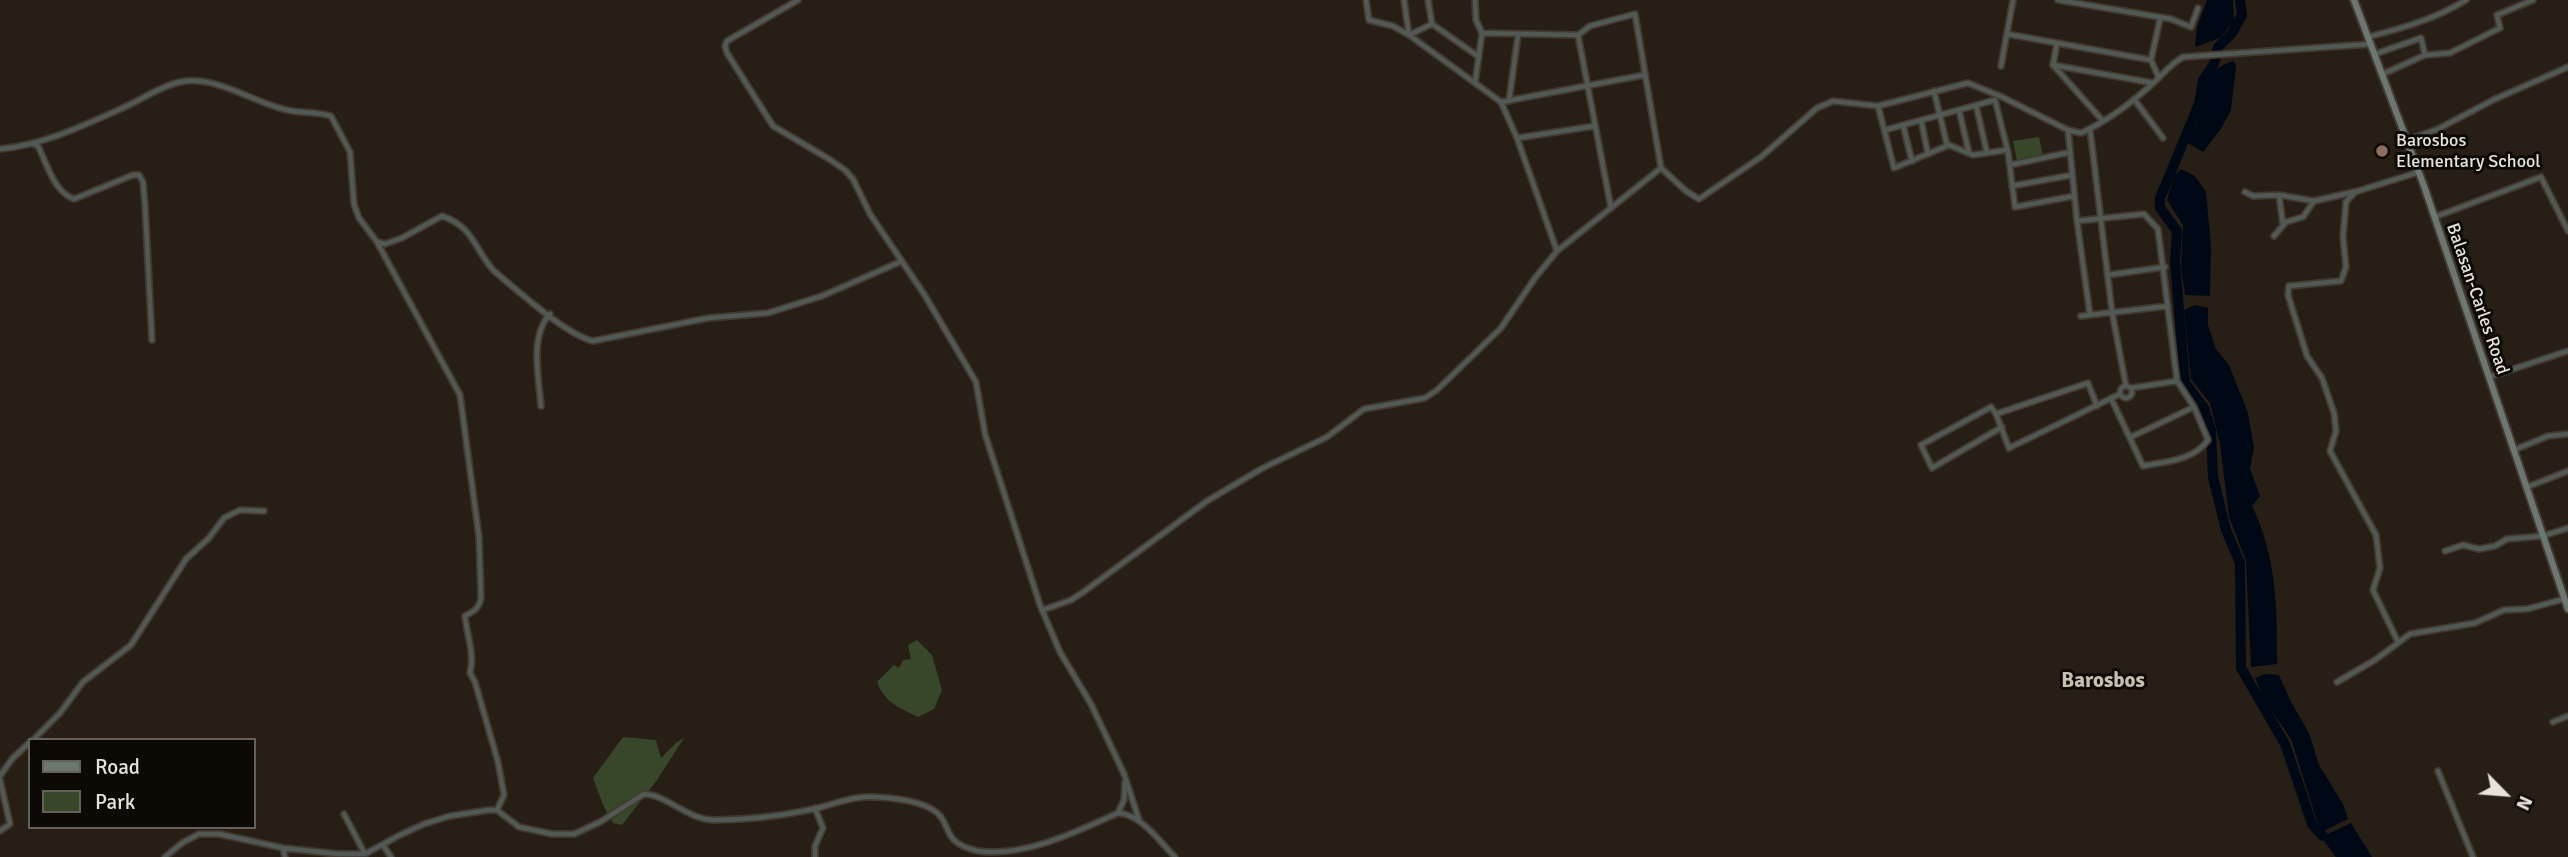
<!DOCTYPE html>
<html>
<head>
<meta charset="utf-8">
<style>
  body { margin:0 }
  #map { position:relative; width:2568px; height:857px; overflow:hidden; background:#271f15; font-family:Signika,sans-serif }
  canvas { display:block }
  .legend { position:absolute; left:28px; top:738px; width:228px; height:91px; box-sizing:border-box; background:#0d0a06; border:2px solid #64605b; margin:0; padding:9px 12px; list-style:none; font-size:21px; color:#e7e2db }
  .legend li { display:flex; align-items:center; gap:14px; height:35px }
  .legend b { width:35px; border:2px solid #64605b }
  .north { position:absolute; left:2470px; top:759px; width:70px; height:70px; -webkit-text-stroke:5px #0d0a06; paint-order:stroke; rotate:115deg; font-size:19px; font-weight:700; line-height:28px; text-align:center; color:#e7e2db }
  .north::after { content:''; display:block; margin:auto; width:24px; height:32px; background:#e7e2db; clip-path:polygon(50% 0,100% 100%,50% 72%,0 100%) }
</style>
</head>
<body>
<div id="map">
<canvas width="2568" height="857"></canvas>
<ul class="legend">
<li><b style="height:9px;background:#6d7771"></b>Road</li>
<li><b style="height:19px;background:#38472a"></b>Park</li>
</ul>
<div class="north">N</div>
</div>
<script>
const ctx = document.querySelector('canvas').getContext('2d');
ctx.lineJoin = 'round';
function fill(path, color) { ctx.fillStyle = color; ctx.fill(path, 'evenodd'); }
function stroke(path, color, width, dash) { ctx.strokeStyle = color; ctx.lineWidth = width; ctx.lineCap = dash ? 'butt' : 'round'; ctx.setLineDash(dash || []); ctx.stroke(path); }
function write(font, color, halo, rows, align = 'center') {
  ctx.font = font + ' Signika,sans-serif'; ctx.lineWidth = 6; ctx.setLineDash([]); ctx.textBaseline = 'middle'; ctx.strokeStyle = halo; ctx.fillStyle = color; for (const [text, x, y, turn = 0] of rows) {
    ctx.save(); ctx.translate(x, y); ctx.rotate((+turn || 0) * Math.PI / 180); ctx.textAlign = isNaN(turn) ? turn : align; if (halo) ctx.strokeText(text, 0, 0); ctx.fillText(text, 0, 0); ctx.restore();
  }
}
fill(new Path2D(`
  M 2039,137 L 2043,156 L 2017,160 L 2013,141 Z
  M 917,640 L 932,655 L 942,690 L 934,709 L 918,717 C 900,708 885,703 877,682 L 894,665 L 899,668 L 903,660 L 911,659 L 908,645 Z
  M 623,737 L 656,740 L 661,758 L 677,742 L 684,738 L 657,780 L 622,825 L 613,823 L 604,807 L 593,778 Z`), '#38472a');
fill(new Path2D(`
  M 2207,0 L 2233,0 L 2234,21 L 2220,38 L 2195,47 L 2197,27 Z
  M 2234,61 L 2236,66 L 2231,110 L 2221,129 L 2203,152 L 2188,143 C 2193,132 2199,119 2202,107 C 2208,83 2206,69 2234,61 Z
  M 2181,169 L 2195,176 L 2206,192 L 2211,246 L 2210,296 L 2185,295 L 2181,268 L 2183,225 L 2167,200 L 2174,176 Z
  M 2195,305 L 2208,308 L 2208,325 L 2216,349 L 2229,365 L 2248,413 L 2254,448 L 2250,468 L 2260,496 L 2252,506 C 2277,558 2277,607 2277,664 L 2251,667 L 2246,561 L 2229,517 L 2220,444 L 2210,403 L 2191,379 L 2184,310 Z
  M 2265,674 L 2279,675 L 2290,700 L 2309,733 L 2319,765 L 2343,804 L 2348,819 L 2324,831 L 2317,821 L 2291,739 L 2265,701 L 2255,678 Z
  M 2351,823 L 2372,857 L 2336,857 L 2321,837 Z`), '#000816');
stroke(new Path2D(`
  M 2240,0 L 2242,15 L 2232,33 L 2218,47 L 2214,64 L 2203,80 L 2199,104 L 2160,198 L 2160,208 L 2177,231 L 2175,262 L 2185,383 L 2204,408 L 2211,430 L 2213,477 L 2226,530 L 2240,563 L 2241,668 L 2285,744 L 2312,824 L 2323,836`), '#000816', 10);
const minor = new Path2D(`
  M 798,0 L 727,41 L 725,46 L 727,53 L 773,126 L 829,159 L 845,170 L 853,179 L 870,214 L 924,294 L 976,382 L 985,434 L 1040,605 L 1060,652 L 1091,704 L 1124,774 L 1139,820
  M 1366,0 L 1369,20 L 1393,26 L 1409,35 L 1432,24
  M 1404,0 L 1409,35 L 1501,102 L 1517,138
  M 1428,0 L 1432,24 L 1479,57
  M 1475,0 L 1476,20 L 1482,33 L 1475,83
  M 2058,0 L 2171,19 L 2191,27 L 2198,8
  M 1482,33 L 1578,35
  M 2007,34 L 2151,60
  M 2368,37 C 2403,28 2435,19 2466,0
  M 2375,54 L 2421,38 L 2425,55 L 2383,74
  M 2425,55 L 2450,53 L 2500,28 L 2497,15 L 2533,0
  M 2053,65 L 2153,83
  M 2053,65 L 2103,121
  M 2053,65 L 2057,43
  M 2001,66 L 2013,0
  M 2159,78 L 2151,60 L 2160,19
  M 1934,91 L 1947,145
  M 2134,99 L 2163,138
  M 1509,101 L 1518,35
  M 1501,102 L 1644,75
  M 1976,105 L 1987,153
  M 1878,106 L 1894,168 L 1949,145 L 1973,155 L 2007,150
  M 1959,110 L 1969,153
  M 1921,120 L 1928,154
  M 1903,125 L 1912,161
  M 2090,129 L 2112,312 L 2126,386
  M 1885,130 L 1995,100 L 2008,152 L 2015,207 L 2074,196
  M 2068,130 L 2077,221
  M 2407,140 L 2438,129 L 2493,100 L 2568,67
  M 33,144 L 38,146 C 47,164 54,192 74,199 L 133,175 L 139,175 L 143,182 L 145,205 L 152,340
  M 0,149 C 44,145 87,124 127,106 C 144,98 161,86 180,82 C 215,75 251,101 283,109 C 299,114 315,111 331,116 L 350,152 L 354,204 L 359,218 L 377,242 L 385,244 L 402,238 L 442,216 C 474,227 474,249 494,271 C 517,290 566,335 593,341 L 708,318 L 768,313 L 822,296 L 902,261
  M 2010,165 L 2066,153
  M 1661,168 L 1686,191 L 1699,199 L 1761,157 L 1817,108 L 1833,101 L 1878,106 L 1968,83 L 2002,97 L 2068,130 L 2081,133 C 2105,122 2130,104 2150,86 C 2162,76 2169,65 2183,57 L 2371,44
  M 2012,186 L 2072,175
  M 2245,192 L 2253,196 L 2279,195 L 2314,201 L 2354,192
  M 2279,195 L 2283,225
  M 2435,217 L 2541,177 L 2568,231
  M 2274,236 L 2286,222 L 2303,217 L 2314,201
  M 377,242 L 460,395 L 479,537 L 481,597 C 480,608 474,611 465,616 C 467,636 475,654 470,673 L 475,682 L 498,762 L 504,795 L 497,810
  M 1557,251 L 1517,138 L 1595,126
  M 2108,275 L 2165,267
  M 2090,315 L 2077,221 L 2144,214 L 2158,229 L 2177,381 L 2194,407 L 2131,437
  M 2081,316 L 2168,306
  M 2489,377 L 2568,351
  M2120 392a6 6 0 1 1 12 0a6 6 0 1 1-12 0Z
  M 2131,388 L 2177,381
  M 2111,398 L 2143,466 C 2167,461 2193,461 2208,440 L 2194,407
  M 541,406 C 539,378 529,336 550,314
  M 2097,406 L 2088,383 L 1996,414 L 2009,448 L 2120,394
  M 1996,414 L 1991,407 L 1921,445 L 1932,468 L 2002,427
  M 2514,450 L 2548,436 L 2568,434
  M 2527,487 L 2568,471
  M 2445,551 L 2463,545 L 2479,549 L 2495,546 L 2507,539 L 2543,536 L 2568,528
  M 1043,610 L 1071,600 L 1082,593 L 1207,501 L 1261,469 L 1327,437 L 1364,409 L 1425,398 L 1437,390 L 1501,328 L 1535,278 L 1557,251 L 1661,168 L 1635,14 L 1590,26 L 1578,35 L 1611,208
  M 2398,642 L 2373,590 L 2380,568 L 2376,535 L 2330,451 L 2336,431 L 2334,413 L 2322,378 L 2307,356 L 2288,295 L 2289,286 L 2341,281 L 2346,267 L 2343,237 L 2346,202 L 2355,192 L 2419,172
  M 2337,682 L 2375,660 L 2410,634 L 2475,623 L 2504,610 L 2527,609 L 2564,599
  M 2553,722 L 2568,716
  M 33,740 L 60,713 L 83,682 L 131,645 L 186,559 L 209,538 L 224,518 L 240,510 L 264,511
  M 2438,771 L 2473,857
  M 0,776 L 12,759 L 30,742
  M 0,780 L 10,824 L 0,831
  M 1118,813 L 1124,800 L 1125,782
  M 344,814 L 365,854
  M 383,845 L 391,857
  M 283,848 L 285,857
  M 165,857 L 182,843 L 199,834 L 219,834 L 283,848 L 338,854 L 365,854 L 400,835 L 424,824 L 450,816 L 489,810 L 497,810 L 519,827 L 552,834 L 574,834 L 600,822 L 644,794 C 667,795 687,819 713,820 C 747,820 781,816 814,809 C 835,804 855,795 876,797 C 895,798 929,801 941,817 C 946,824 948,834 954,840 C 960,846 969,849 978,851 C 1026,857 1076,832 1118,813 C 1141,814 1159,841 1175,857
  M 815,857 L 815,846 L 823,828 L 815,808`);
const secondary = new Path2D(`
  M 2354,0 L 2424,186 L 2568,609`);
stroke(minor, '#423a31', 8);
stroke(secondary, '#423a31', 10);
stroke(minor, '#525854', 4.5);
stroke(secondary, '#6d7771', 6);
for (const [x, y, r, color] of [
  [2382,151,7,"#8d6e63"]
]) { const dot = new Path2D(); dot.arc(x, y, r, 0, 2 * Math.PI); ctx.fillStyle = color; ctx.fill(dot); stroke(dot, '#0d0a06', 2.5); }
write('18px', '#e7e2db', '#0d0a06', [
  ["Barosbos",2396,141],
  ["Elementary School",2396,162]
], 'left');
write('18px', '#e7e2db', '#0d0a06', [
  ["Balasan-Carles Road",2477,299,71]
]);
write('bold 21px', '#c7beb0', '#0d0a06', [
  ["Barosbos",2103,681]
]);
</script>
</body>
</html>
